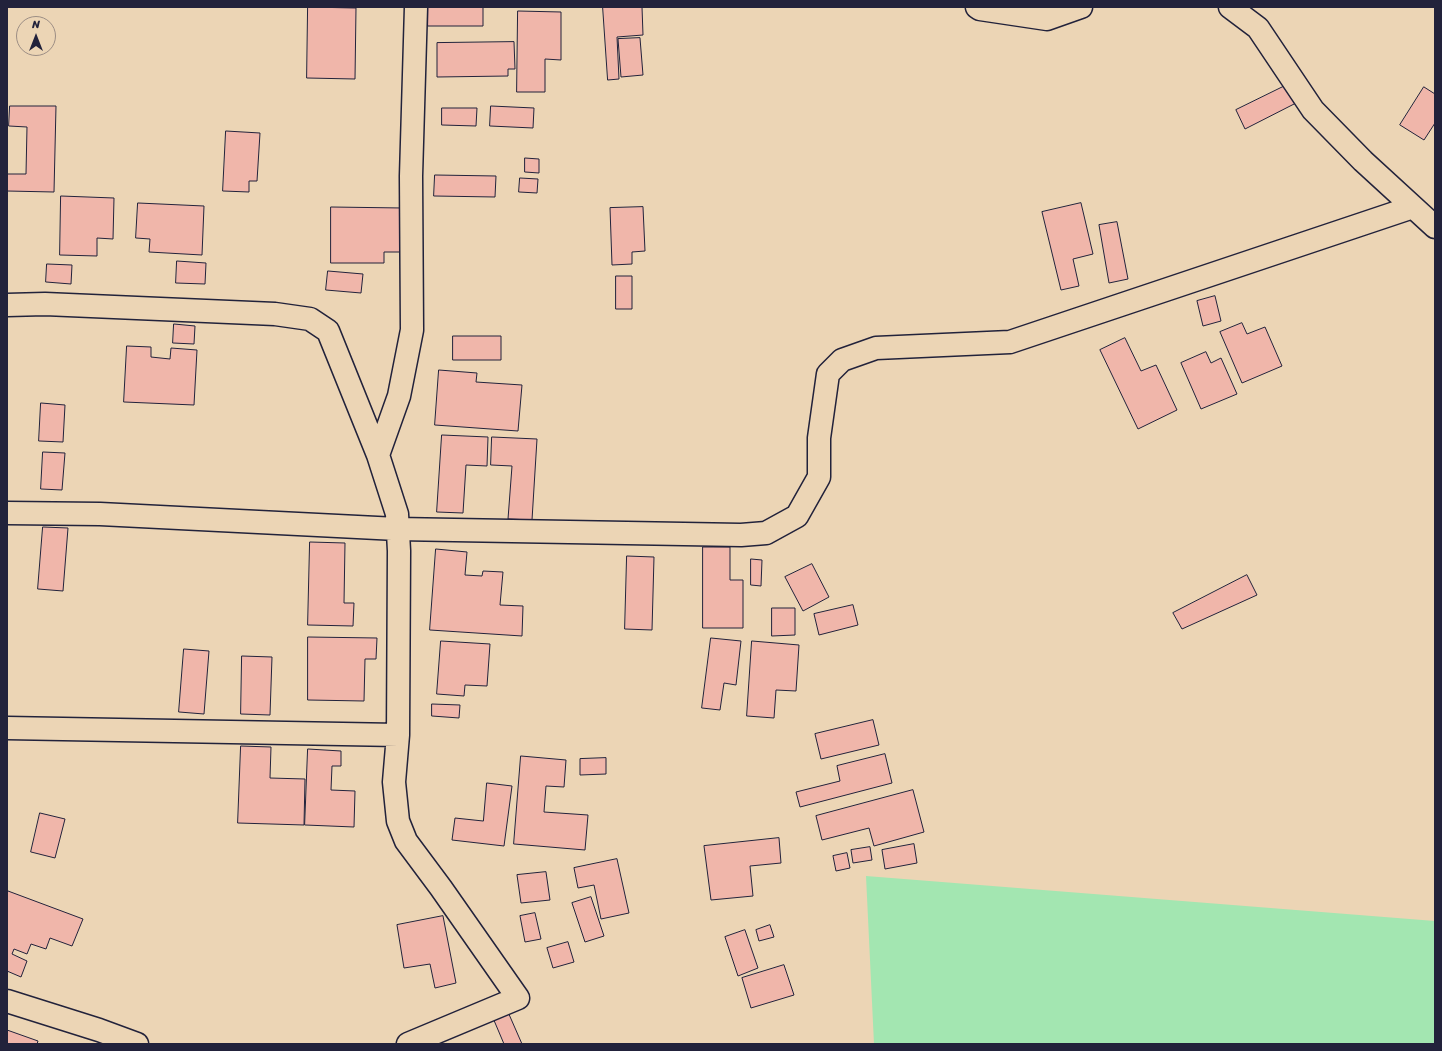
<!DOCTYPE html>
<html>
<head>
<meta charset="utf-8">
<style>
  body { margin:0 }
  #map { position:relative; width:1442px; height:1051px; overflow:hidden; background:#ecd5b5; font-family:Sriracha,sans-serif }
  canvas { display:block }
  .frame { position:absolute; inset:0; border:8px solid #22223b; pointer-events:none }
  .north { position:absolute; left:16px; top:16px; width:40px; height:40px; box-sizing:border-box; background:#ecd5b5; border:1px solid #9b8d84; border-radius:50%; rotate:0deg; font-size:11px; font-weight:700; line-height:16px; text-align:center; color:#22223b }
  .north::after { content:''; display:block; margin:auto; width:14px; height:18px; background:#22223b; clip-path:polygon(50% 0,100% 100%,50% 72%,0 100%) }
</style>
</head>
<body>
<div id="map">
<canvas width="1442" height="1051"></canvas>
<div class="frame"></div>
<div class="north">N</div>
</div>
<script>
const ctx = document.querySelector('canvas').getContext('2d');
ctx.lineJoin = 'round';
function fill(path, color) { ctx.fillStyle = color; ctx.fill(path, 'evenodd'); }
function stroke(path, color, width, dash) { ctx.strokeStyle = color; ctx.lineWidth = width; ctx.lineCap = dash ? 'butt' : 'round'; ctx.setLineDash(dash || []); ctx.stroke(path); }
fill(new Path2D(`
  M 866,876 L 1435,921 L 1435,1044 L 874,1044 Z`), '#a3e6b1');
const building = new Path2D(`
  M 308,7 L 356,8 L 355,79 L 307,78 Z
  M 428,7 L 483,7 L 483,26 L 428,26 Z
  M 603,7 L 642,7 L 643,35 L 617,37 L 619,79 L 608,80 Z
  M 518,11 L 561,12 L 561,60 L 545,59 L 545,92 L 517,92 Z
  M 640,38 L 643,75 L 621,77 L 618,39 Z
  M 514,42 L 515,69 L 508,69 L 508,76 L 437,77 L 437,43 Z
  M 1289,84 L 1298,102 L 1245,129 L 1236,110 Z
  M 1424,87 L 1435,94 L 1435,123 L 1424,140 L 1400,125 Z
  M 10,106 L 56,106 L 54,192 L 7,191 L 7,174 L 26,174 L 27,127 L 9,126 Z
  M 491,106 L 534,108 L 533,128 L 490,126 Z
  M 442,108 L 477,108 L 476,126 L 442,125 Z
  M 226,131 L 260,133 L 257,181 L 249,181 L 249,192 L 223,191 Z
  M 525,158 L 539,159 L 539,173 L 525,172 Z
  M 435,175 L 496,176 L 495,197 L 434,196 Z
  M 520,178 L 538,179 L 537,193 L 519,192 Z
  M 61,196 L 114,198 L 113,239 L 97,238 L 97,256 L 60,255 Z
  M 138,203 L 204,206 L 202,255 L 149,252 L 150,239 L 136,238 Z
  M 1081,203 L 1093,254 L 1073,259 L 1079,286 L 1061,290 L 1042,212 Z
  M 331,207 L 403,208 L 402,252 L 384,252 L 384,263 L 331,263 Z
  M 643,207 L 645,251 L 632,252 L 632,264 L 612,265 L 610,208 Z
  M 1117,222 L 1128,279 L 1109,283 L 1099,225 Z
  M 177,261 L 206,263 L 205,284 L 176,283 Z
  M 47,264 L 72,265 L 71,284 L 46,282 Z
  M 328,271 L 363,274 L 361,293 L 326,290 Z
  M 616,276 L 632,276 L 632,309 L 616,309 Z
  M 1215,296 L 1221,321 L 1203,326 L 1197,301 Z
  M 1242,323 L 1247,334 L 1265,327 L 1282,366 L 1242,383 L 1220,332 Z
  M 174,324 L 195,326 L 194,344 L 173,343 Z
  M 453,336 L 501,336 L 501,360 L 453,360 Z
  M 1125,338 L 1141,371 L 1156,365 L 1177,410 L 1138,429 L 1100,350 Z
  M 127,346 L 151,347 L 151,357 L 170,359 L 171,348 L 197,350 L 194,405 L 124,402 Z
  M 1206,352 L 1211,363 L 1221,358 L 1237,394 L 1201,409 L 1181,363 Z
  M 439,370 L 477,373 L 476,382 L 522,385 L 518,431 L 435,425 Z
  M 41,403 L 65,405 L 63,442 L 39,441 Z
  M 442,435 L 488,437 L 487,466 L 466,465 L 463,513 L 437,512 Z
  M 492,437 L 537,439 L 532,520 L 508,519 L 512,466 L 491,465 Z
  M 43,452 L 65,453 L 62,490 L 41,489 Z
  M 43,527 L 68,528 L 63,591 L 38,589 Z
  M 310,542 L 345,543 L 344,603 L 354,603 L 353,626 L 308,625 Z
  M 703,547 L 730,547 L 730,580 L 743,580 L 743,628 L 703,628 Z
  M 436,549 L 467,552 L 465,575 L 482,576 L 483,571 L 503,572 L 500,605 L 523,606 L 522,636 L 430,630 Z
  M 627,556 L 654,557 L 652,630 L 625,629 Z
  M 751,559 L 762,560 L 761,586 L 751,585 Z
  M 812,564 L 829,597 L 803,611 L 785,577 Z
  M 1247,575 L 1257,595 L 1182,629 L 1173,613 Z
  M 853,605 L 858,625 L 819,635 L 814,614 Z
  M 772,608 L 795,608 L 795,635 L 772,636 Z
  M 308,637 L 377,638 L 376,659 L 365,659 L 364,701 L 308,700 Z
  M 711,638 L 741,641 L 736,685 L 724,683 L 720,710 L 702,708 Z
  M 441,641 L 490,644 L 487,686 L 465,685 L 464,696 L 437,694 Z
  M 752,641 L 799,645 L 796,691 L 776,690 L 774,718 L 747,716 Z
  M 184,649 L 209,651 L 204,714 L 179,712 Z
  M 242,656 L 272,657 L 270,715 L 241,714 Z
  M 432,704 L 460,705 L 459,718 L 432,716 Z
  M 873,720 L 879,745 L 821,759 L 815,734 Z
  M 241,746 L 271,747 L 270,778 L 305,779 L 304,825 L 238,823 Z
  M 308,749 L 341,751 L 341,766 L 332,766 L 331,790 L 355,791 L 354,827 L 305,825 Z
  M 885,754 L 892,783 L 800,807 L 796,792 L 840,781 L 837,766 Z
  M 521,756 L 566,760 L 564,787 L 546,786 L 544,812 L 588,815 L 585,850 L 514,844 Z
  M 606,758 L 606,774 L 580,775 L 580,759 Z
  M 487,783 L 512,786 L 504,846 L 452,840 L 455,818 L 483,821 Z
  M 913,790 L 924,832 L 874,846 L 869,828 L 822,840 L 816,816 Z
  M 40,813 L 65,819 L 55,858 L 31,852 Z
  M 779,838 L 781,863 L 750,866 L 753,896 L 711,900 L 704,846 Z
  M 914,844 L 917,863 L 885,869 L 882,850 Z
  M 870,847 L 872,860 L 853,863 L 851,850 Z
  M 847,853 L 850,868 L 836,871 L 833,856 Z
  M 617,859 L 629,913 L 601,919 L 594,885 L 578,888 L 574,868 Z
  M 546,872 L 550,900 L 521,903 L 517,875 Z
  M 8,891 L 83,919 L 72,946 L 50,938 L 46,949 L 31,944 L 27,954 L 14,949 L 12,954 L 27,961 L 21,977 L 7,971 L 7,894 Z
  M 591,897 L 604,936 L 585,942 L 572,903 Z
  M 535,913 L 541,939 L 525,942 L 520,916 Z
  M 443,916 L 456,983 L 435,988 L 430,964 L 404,968 L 397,925 Z
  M 770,925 L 774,937 L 759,941 L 756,930 Z
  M 745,930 L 758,968 L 738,976 L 725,937 Z
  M 568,942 L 574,962 L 553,968 L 547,948 Z
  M 784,965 L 794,995 L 751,1008 L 742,978 Z
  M 508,1012 L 522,1044 L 504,1044 L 493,1018 Z
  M 7,1030 L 38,1041 L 37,1044 L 7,1044 Z`);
fill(building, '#f0b6aa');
stroke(building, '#22223b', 1);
const minor = new Path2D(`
  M 977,7 L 980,9 L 1047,19 L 1081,7
  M 1230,7 L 1258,28 L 1313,110 L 1363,161 L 1435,227
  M 7,305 L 45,304 L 275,314 L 310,319 L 328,331 L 378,455 L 397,514 L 399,551 L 398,735 L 394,782 L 398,821 L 406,841 L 441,888 L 518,998 L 408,1044
  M 378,455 L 399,396 L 412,330 L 411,176 L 416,7
  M 7,513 L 100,514 L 397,529 L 741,535 L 766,533 L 797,516 L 819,477 L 819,438 L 828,374 L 842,360 L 876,348 L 1010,342 L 1413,207
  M 7,728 L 398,735
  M 7,1001 L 99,1030 L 137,1044`);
stroke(minor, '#22223b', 25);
stroke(minor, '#ecd5b5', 22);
</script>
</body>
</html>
